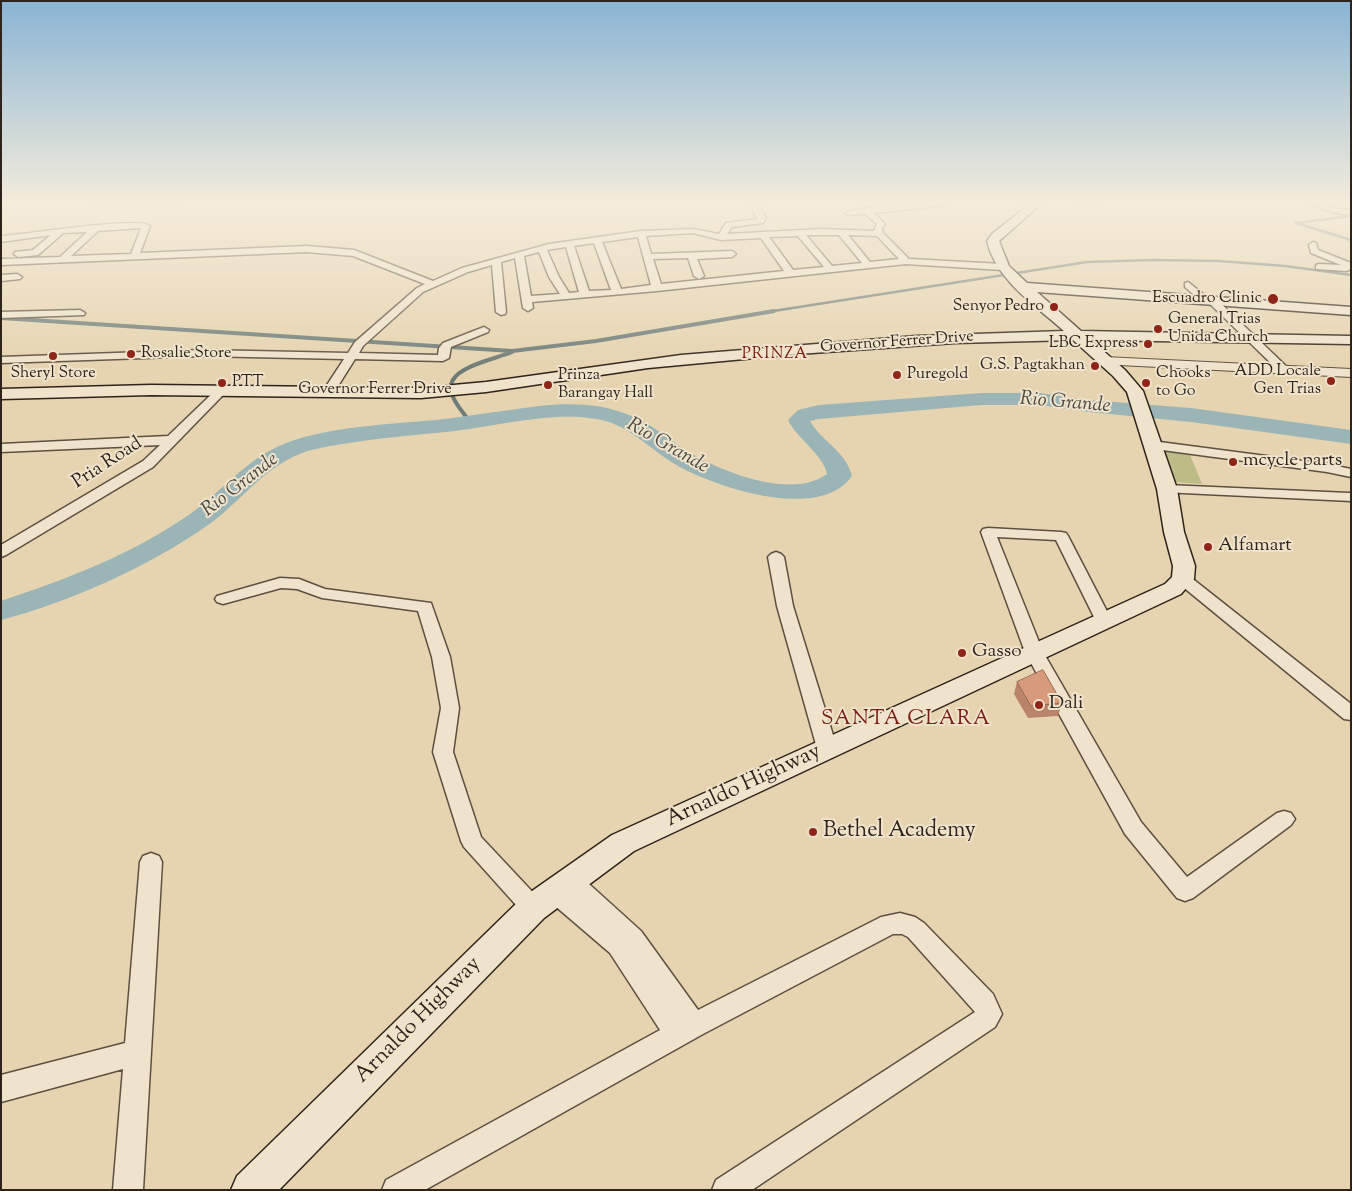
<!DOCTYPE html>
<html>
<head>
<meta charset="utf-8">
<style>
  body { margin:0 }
  #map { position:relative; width:1352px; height:1191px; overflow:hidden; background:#e6d4b0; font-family:"Sorts Mill Goudy",serif }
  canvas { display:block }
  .frame { position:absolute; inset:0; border:2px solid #2e241c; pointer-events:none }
</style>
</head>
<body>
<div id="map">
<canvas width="1352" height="1191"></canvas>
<div class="frame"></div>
</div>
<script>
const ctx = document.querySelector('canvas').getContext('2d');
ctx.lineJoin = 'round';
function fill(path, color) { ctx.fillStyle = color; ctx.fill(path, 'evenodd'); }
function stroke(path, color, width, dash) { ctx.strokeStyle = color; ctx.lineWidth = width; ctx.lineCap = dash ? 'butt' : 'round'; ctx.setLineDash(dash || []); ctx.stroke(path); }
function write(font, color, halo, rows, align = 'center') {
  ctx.font = font + ' "Sorts Mill Goudy",serif'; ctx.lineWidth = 4; ctx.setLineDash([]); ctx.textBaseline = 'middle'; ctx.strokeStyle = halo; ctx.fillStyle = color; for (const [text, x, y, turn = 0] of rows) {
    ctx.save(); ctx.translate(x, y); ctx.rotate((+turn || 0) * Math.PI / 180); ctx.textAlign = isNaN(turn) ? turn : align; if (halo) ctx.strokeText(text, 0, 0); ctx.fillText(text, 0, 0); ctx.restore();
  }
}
fill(new Path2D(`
  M 1163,451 L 1190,455 L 1202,484 L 1174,482 Z`), '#bdbb86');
const water = new Path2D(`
  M 91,204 L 180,204 C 151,209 121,209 92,207 Z`);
fill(water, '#9bb5b7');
stroke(water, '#6f7b79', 1);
stroke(new Path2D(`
  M 1351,216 L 1296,223 L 1351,240
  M 767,312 L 1087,262 L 1153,260 L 1219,261 L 1285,266 L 1351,275`), '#6f7b79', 2.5);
stroke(new Path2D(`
  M 1,318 L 512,351 L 596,341 L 774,311
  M 470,422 C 463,412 451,400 451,388 C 449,367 496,359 512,352`), '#6f7b79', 4);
fill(new Path2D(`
  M 981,393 L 1040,393 L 1089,400 L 1191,408 L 1351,430 L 1351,444 L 1191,422 L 1089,412 L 1040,405 L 981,405 L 819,419 L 810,421 C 822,442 846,451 852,476 C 820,522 718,488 678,466 C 655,453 637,433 612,423 C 595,417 575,416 557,417 C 520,419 483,428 446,432 C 414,435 381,438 349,443 C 331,446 312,448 295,456 C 260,472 238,504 208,525 C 152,565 68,603 1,620 L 1,601 C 67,579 133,554 190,514 C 220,493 243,463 277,447 C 320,426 397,424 445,419 C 476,415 507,410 539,406 C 569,403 600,403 629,415 C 651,423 668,439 687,451 C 722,472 791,500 827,474 C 823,454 798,440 788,420 L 798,410 L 819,405 Z`), '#9bb5b7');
const minor = new Path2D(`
  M 750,204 L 758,204 L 766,218 L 763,223 L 732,227 L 727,234 L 821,229 L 874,231 L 877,224 L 865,214 L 849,215 L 845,213 C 855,206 928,204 945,204 L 941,206 L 874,213 L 885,224 L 882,229 L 883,233 L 909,259 L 1002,264 L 1007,267 L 1002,270 L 906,264 L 657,291 L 532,302 L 533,308 L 528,311 L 523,308 L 515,258 L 501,262 L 506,312 L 505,314 L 501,315 L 496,312 L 492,265 L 468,272 L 423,292 L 363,346 L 359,353 L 438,355 L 439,348 L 443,343 L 484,327 L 489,330 L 488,332 L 451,347 L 449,358 L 443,361 L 355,359 L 333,394 L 329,395 L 323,391 L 344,359 L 202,356 L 1,363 L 1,357 L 202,350 L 348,353 L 355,342 L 417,288 L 425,284 L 353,256 L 307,252 L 1,265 L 1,259 L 60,257 L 87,232 L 63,233 L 38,255 L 18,257 L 14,254 L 15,252 L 33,250 L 51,235 L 1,242 L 1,236 C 25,235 138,216 150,226 L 140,253 L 307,246 L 354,250 L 433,281 L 462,268 L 549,244 L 641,231 L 693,229 L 719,234 L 726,223 L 757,219 ZM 141,228 L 131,254 L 71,256 L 98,231 ZM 693,233 L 721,240 L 761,238 L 784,271 L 661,284 L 653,259 L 688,258 L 694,276 L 699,279 L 704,276 L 697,259 L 732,257 L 736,254 L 732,251 L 651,254 L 646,236 ZM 806,235 L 839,235 L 862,263 L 832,266 ZM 848,235 L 877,236 L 899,259 L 870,262 ZM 798,236 L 824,267 L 793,270 L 769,237 ZM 638,237 L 651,285 L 621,289 L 602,242 ZM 594,243 L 611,290 L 589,291 L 574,246 ZM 566,247 L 579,292 L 569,293 L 559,277 L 547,250 ZM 539,252 L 549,277 L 560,294 L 531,296 L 524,256 Z
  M 1307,204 C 1322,203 1336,210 1351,210 L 1351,214 L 1340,214 Z
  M 1313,242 L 1316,243 L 1318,250 L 1351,263 L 1351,269 L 1346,271 L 1316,269 L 1316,265 L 1319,264 L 1341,265 L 1311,253 L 1309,245 Z
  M 17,274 L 22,277 L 20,279 L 1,281 L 1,275 Z
  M 1188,282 L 1208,298 L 1215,298 L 1288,368 L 1290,370 L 1288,372 L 1280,372 L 1208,302 L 1202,302 L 1185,287 L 1185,283 Z
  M 80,310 L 85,313 L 84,315 L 1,318 L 1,312 Z
  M 222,386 L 226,388 L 228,390 L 226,392 L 153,467 L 6,555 L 1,557 L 1,545 L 143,461 L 160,445 L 1,452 L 1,444 L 168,436 L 218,388 Z
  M 1152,441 L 1327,464 L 1351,469 L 1351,477 L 1327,472 L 1147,448 L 1146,445 Z
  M 1167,485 L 1349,493 L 1351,493 L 1351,501 L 1162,492 L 1160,489 L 1162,486 Z
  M 988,528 L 1061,532 L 1066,533 L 1068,536 L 1112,621 L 1110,625 L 1104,626 L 1098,625 L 1096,621 L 1056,540 L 997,537 L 1043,652 L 1141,822 L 1187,877 L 1277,813 L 1284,811 L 1291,813 L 1295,819 L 1291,825 L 1193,898 L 1185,901 L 1177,898 L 1125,834 L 1025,652 L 981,532 L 983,529 Z
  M 776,552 L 781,554 L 784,557 L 793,606 L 837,748 L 834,753 L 827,755 L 820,753 L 817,748 L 777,606 L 768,557 L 771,554 Z
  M 1183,574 L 1189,576 L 1351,704 L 1351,720 L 1344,719 L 1177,582 L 1175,579 L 1177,576 Z
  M 280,578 L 299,579 L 325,589 L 431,603 L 450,657 L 459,708 L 453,752 L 481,837 L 541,901 L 545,908 L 541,915 L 533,918 L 525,915 L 464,847 L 461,841 L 433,752 L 441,708 L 432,657 L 418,611 L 322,598 L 297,589 L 281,588 L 223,604 L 217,602 L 215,599 L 217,596 Z
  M 151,853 L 159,856 L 162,862 L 143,1190 L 113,1190 L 123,1069 L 1,1102 L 1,1075 L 125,1043 L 140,862 L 143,856 Z
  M 570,872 L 578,874 L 641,931 L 698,1010 L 881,917 L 900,913 L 915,917 L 924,923 L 993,994 L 1002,1014 L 995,1027 L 752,1190 L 712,1190 L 716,1180 L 975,1012 L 908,937 L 902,934 L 893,934 L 703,1034 L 425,1190 L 382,1190 L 386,1180 L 660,1030 L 610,953 L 547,899 L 544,892 L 547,885 L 555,882 L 560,884 L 559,881 L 562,874 Z`);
const tertiary = new Path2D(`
  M 1105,357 L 1351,369 L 1351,377 L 1100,364 L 1098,361 L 1100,358 Z`);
const secondary = new Path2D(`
  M 1030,204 L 1041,204 L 999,241 L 1009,266 L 1027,283 L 1351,307 L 1351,315 L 1037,292 L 1081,331 L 1351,336 L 1351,344 L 1091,340 L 1125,370 L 1143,391 L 1177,489 L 1184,532 L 1195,566 L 1194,579 L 1181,594 L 634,851 L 544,918 L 279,1190 L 231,1190 L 237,1176 L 522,898 L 612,835 L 1165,584 L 1172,577 L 1173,566 L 1164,532 L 1157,489 L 1127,392 L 1113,376 L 1073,340 L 955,343 L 798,354 L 648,368 L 486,392 L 421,398 L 151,395 L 1,399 L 1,389 L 151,385 L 421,388 L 486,382 L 681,355 L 916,336 L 1064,331 C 1035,305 996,280 987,241 L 992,234 Z`);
stroke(minor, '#5c5041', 3);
stroke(tertiary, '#5c5041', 2);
stroke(secondary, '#2e241c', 3);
fill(minor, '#efe3cc');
fill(tertiary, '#efe3cc');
fill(secondary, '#efe3cc');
fill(new Path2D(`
  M 1068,204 L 1102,204 L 1102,205 L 1101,210 Z
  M 1017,682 L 1062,703 L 1058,716 L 1028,718 L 1014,694 Z`), '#b98469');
const building = new Path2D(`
  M 1043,670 L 1062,703 L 1031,706 L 1017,682 Z`);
fill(building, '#d79a7a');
stroke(building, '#966c55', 1);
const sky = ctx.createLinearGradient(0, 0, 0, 370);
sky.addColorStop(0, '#89b4d4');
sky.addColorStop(0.55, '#f4ecdb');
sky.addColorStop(1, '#f4ecdb00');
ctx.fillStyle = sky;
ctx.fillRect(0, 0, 1352, 370);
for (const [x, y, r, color] of [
  [1273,299,6,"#8f2418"],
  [1054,307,5,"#8f2418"],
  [1158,329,5,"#8f2418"],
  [1148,344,5,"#8f2418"],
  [131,354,5,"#8f2418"],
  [53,356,5,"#8f2418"],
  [1095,366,5,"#8f2418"],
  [897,375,5,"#8f2418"],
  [1331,381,5,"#8f2418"],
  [222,383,5,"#8f2418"],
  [1146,383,5,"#8f2418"],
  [548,385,5,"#8f2418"],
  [1233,462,5,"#8f2418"],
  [1208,547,5,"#8f2418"],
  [962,653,5,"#8f2418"],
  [1039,705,5,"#8f2418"],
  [813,832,5,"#8f2418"]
]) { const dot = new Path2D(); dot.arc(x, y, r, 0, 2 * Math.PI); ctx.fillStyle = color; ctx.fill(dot); stroke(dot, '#efe3cc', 2); }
write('16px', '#2e241c', '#efe3cc', [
  ["Escuadro Clinic",1262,299,"right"],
  ["Senyor Pedro",1044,307,"right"],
  ["General Trias",1168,320],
  ["Unida Church",1168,338],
  ["LBC Express",1138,344,"right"],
  ["Rosalie Store",141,354],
  ["G.S. Pagtakhan",1085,366,"right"],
  ["ADD Locale",1321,372,"right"],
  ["Gen Trias",1321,390,"right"],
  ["Sheryl Store",53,374,"center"],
  ["Chooks",1156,374],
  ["to Go",1156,392],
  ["Puregold",907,375],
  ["Prinza",558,376],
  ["Barangay Hall",558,394],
  ["PTT",232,383]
], 'left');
write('16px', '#2e241c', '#efe3cc', [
  ["Governor Ferrer Drive",897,343,-4],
  ["Governor Ferrer Drive",375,390]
]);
ctx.letterSpacing = '1px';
write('16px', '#7a1f14', '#efe3cc', [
  ["PRINZA",775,355]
]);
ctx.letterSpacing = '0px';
write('19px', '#2e241c', '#efe3cc', [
  ["mcycle parts",1243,462],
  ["Alfamart",1218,547],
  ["Gasso",972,653],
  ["Dali",1049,705]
], 'left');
write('19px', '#2e241c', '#efe3cc', [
  ["Pria Road",108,464,-33]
]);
write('italic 20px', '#494843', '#efe3cc', [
  ["Rio Grande",1065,404,5],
  ["Rio Grande",667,447,30],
  ["Rio Grande",241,486,-38]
]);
ctx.letterSpacing = '1px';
write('21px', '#7a1f14', '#efe3cc', [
  ["SANTA CLARA",906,720]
]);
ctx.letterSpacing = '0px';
write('22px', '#2e241c', '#efe3cc', [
  ["Arnaldo Highway",744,787,-25],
  ["Arnaldo Highway",419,1021,-45]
]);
write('22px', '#2e241c', '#efe3cc', [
  ["Bethel Academy",823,832]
], 'left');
</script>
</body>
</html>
